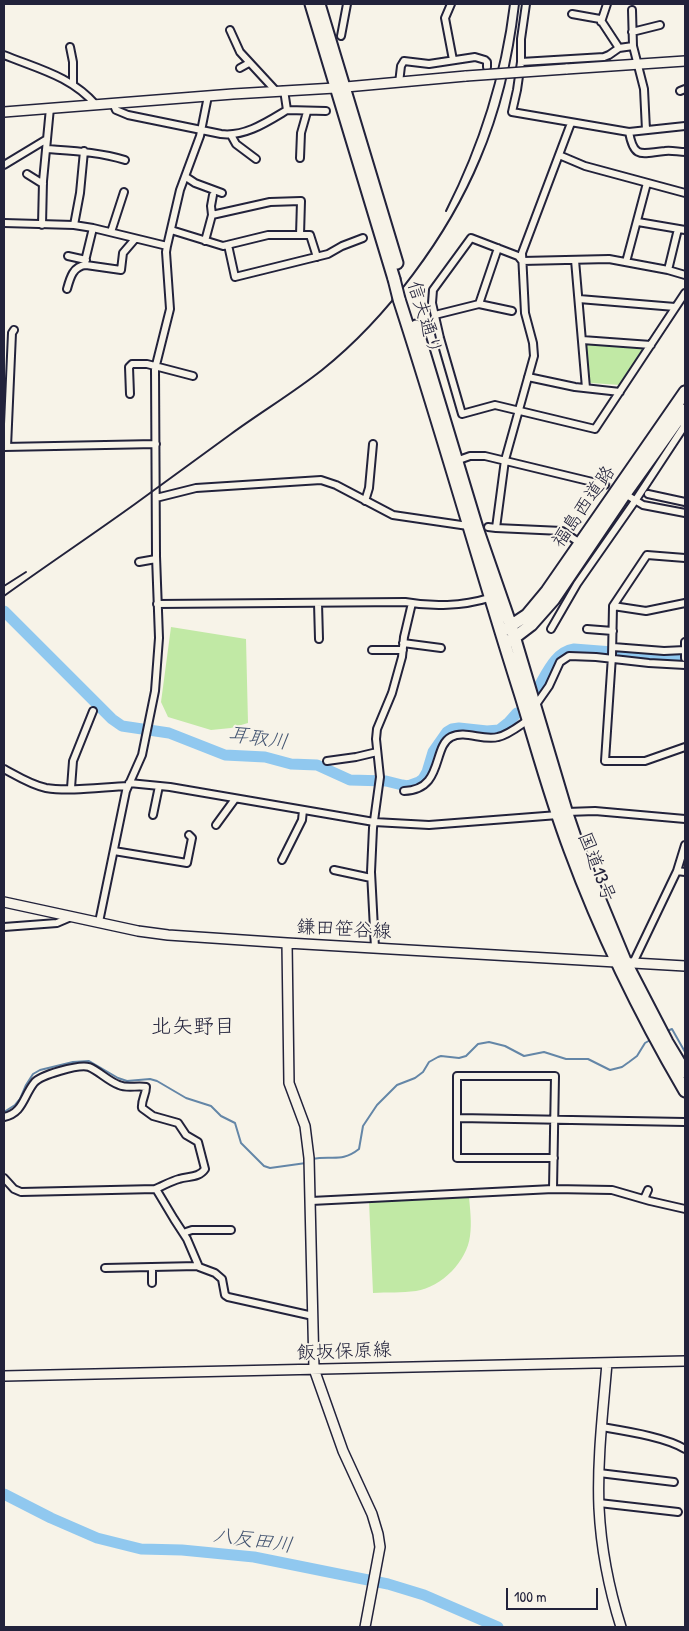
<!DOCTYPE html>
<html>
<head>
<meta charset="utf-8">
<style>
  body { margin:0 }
  #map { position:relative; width:689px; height:1631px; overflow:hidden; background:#f7f3e8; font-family:"Patrick Hand",sans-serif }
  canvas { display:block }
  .frame { position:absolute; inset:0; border:5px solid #22223b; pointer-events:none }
  .scale { position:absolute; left:506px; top:1588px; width:92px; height:22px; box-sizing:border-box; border:2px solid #22223b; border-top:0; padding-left:6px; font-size:15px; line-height:18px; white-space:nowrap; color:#22223b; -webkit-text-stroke:4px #f7f3e8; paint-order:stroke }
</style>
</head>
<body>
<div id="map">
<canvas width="689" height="1631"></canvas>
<div class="frame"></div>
<div class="scale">100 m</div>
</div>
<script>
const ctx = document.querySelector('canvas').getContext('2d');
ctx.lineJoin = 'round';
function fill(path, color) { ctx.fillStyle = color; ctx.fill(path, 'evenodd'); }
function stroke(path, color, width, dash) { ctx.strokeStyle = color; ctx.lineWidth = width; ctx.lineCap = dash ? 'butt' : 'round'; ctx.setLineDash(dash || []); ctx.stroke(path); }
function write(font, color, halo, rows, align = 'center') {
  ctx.font = font + ' "Patrick Hand","Klee One",sans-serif'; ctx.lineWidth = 4; ctx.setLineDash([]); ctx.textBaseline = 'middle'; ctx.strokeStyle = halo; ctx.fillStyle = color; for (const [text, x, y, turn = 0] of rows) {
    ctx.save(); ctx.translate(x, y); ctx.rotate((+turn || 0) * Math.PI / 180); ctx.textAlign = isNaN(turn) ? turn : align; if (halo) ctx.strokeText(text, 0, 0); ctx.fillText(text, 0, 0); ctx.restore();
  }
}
fill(new Path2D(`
  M 584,342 L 645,346 L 620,385 L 591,383 L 587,379 Z
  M 171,627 L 246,639 L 248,723 L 231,728 L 211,730 L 168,717 L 161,702 Z
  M 469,1197 C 470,1209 472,1223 470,1236 C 467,1261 442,1287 416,1291 C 402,1293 387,1292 373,1293 L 369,1201 Z`), '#c1e9a5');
stroke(new Path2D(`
  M 667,1031 L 672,1029 L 685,1052
  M 4,1112 L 15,1105 L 20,1099 L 26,1085 L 33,1074 L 40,1070 L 73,1062 L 89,1061 L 118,1078 L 127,1081 L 150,1079 L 157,1081 L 186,1098 L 211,1106 L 221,1116 L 235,1123 L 241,1143 L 264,1166 L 270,1168 L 306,1163
  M 312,1159 C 333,1155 341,1163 359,1149 L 363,1126 L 377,1105 L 397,1085 L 415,1078 L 423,1072 L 429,1062 L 438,1057 L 441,1056 L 459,1058 L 466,1056 L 478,1044 L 489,1042 L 505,1046 L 524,1056 L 544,1052 L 566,1059 L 588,1059 L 610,1070 L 622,1067 L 629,1062 L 637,1056 L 645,1043 L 652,1039`), '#6486a7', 2);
stroke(new Path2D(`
  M 4,611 L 112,719 L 122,726 L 169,733 L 225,755 L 265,757 L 291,764 L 317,765 L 350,780 L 386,781 L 402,785 L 408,786 L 419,782 L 423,779 L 427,772 L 433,752 L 447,732 L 452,729 L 459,728 L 487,731 L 499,730 L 509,722 L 517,713
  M 538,688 C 547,673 555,652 574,649 L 664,656 L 685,656
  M 4,1494 L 51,1518 L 97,1538 L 141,1549 L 182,1550 L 254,1557 L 388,1584 L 424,1595 L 498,1627`), '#90c8ef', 11);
stroke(new Path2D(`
  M 605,485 L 644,494`), '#ccc9c5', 6, [6, 3]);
const street = new Path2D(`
  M 451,4 L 445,18 L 453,60
  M 526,4 L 521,39 L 521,62 L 517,90 L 512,112 L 629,132 L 685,126
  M 632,10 L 633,46 L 644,89 L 646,130
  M 572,14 L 600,19 L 619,48
  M 601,22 L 607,4
  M 230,30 L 240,52 L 276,91
  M 632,32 L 660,25
  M 341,36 L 347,4
  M 70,47 L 73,62 L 73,84
  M 4,55 C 38,69 71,76 96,105
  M 521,62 L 604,57 L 609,55 L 619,48 L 633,46
  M 240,68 L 249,63
  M 399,83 L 401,66 L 404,61 L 429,64 L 475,57 L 485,60 L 487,62 L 487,67
  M 680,91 L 685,89
  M 113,103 L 116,110 L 128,115 L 221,134 C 245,137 267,122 287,110 L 284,90
  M 287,110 L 326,111
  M 571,123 L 522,253 L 525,313 L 533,343 L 534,356 L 505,460 L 496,528 L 562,531 L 580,543
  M 629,132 C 634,160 642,153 665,151 C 671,150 679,152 685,152
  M 231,135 L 236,144 L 256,159
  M 47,149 C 73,151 99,152 125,160
  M 559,155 L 585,166 L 685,193
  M 300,158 L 301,133 L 307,112
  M 4,165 L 47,139
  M 27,174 L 43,184
  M 186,177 L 195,183 L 222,193
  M 212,215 L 211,206 L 213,195
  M 638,222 L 685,230
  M 4,223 L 74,225 L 93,228 L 167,246
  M 42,225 L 43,181 L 50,108
  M 74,225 L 80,193 L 84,151
  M 93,228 L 85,261 L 86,265 L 121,270 L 123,253 L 135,239
  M 171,230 L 223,246 L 268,235 L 310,235 L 317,257
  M 111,232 L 124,192
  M 205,241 L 212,215 L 270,202 L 301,201 L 300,235
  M 228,245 L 235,277 L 328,254 L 342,246 L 363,238
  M 68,256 L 86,260
  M 575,260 L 586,388
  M 626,262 L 647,183
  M 668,270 L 678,229
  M 685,275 L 668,270 L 609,259 L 522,261 L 518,256 L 471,238 L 433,290 L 432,303 L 440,338 L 462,414 L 495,405 L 595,429 L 685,293
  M 67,289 C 70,278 73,266 86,265
  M 579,299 L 675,307
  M 479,304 L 512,311
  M 435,315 L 479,304 L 498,248
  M 582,340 L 651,345
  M 528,377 L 575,387 L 620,392
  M 130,394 L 129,367 L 132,364 L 147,364 L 193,376
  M 4,447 L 156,444
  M 7,447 L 12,333 L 14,330
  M 456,461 L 470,456 L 485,456 L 605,485
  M 625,494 L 643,505 L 685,513
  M 648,494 L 685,502
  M 156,498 L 196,488 L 321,480 L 336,485 L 393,515 L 468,526
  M 365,501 L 369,488 L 373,444
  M 488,527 L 496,528
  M 685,558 L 647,555 L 613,606 L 612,656 L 605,761 L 645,761 L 685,747
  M 139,562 L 156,559
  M 318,603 L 319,639
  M 157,604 L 405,602 C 432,607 463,606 489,598
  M 613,606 L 646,611 L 685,603
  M 551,629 L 577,584 L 635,501 L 683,428 L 685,421
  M 587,629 L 613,631
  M 685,642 L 685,658
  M 403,643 L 441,648
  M 613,647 L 664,651 L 685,650
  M 372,650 L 403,650
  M 535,706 L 549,686 L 560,662 L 569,656 L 596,657 L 649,663 L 685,665
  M 327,761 L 356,757 L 377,752
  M 4,769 C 17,776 31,785 46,788 C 70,792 103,787 128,786
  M 129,783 L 170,787 L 374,822 L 429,825 L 558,815
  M 71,788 L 73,761 L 93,711
  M 404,791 C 444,790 432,747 451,737 C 465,730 483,741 498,737 C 508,735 519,726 528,720
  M 567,812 L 595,811 L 685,819
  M 153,815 L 159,786
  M 216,825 L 235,799
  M 685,845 L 677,871 L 685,872
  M 114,851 L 187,863 L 192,838 L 189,835
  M 282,860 L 302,820 L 303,810
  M 334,870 L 371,878
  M 99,922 L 126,791 L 142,755 L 155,691 L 159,638 L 156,556 L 155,369 L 170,309 L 166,252 L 167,246 L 180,190 L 200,136 L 208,96
  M 4,927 L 57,923 L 71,917
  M 375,948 L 371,872 L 373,828 L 380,777 L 376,739 L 377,729 L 392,693 L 402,657 L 404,637 L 412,603
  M 633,963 L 677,871
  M 4,1117 C 23,1113 23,1097 34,1083 C 40,1075 79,1064 89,1067 C 99,1071 108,1081 119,1085 C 128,1089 137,1085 146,1087 C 146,1095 141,1100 142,1108 L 153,1116 L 178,1123 L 186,1135 L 198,1142 L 205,1169 C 199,1178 188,1176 179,1179 C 171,1181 163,1186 155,1189
  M 458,1118 L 685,1122
  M 4,1178 L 14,1189 L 21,1192 L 156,1189 L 174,1219 L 187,1239 L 199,1267 L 215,1273 L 222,1279 L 225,1295 L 228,1297 L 313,1316
  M 553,1189 L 555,1076 L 457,1076 L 457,1158 L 554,1158
  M 644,1199 L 648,1190
  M 311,1201 L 553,1189 L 612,1190 L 650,1201 L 685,1209
  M 183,1233 L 192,1230 L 231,1230
  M 105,1268 L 198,1266
  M 152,1268 L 152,1283
  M 602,1427 C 625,1431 666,1437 685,1449
  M 599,1473 L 674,1482
  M 599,1503 L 678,1512`);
const secondary = new Path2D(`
  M 566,69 L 685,61
  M 4,112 L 233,94 L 335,88 L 466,76
  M 4,902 L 138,931 L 168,935 L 287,943 L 685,966
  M 287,943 L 289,1083 L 305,1126 L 309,1158 L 314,1369 L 343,1451 L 372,1514 L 378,1534 L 380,1547 L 365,1627
  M 607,1363 C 603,1411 597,1460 599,1508 C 601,1548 609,1589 621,1627
  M 4,1376 L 685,1361`);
const highway = new Path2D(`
  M 311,4 L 394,279
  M 319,4 L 397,263
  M 399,299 C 442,431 479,564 521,696 C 537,748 551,800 570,850 C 601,934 640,1014 685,1091
  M 416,326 L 477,528 L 511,626 L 567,814 L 580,852 L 626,963 L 667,1042 L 685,1072
  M 506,629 L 527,615 L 547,591 L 685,392
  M 510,641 L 531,625 L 554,599 L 625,494 L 685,410`);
stroke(street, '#22223b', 10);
stroke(secondary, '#22223b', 12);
stroke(highway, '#22223b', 15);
stroke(street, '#f7f3e8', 6);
stroke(secondary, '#f7f3e8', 9);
stroke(highway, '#f7f3e8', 11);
stroke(new Path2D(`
  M 446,211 C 480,144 501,78 510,4
  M 4,586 L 26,572
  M 4,596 C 47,565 92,535 135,504 C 167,481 199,457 231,434 C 261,412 293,393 322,370 C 387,318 448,236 480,159 C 501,110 513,56 519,4`), '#22223b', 2);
const secondaryBridge = new Path2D(`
  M 466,76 L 566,69`);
const highwayBridge = new Path2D(`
  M 394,279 L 399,299`);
stroke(secondaryBridge, '#22223b', 12, []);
stroke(highwayBridge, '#22223b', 15, []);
stroke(secondaryBridge, '#f7f3e8', 9);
stroke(highwayBridge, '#f7f3e8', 11);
write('19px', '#22223b', '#f7f3e8', [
  ["信夫通り",424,318,73],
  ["福島西道路",584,507,-55],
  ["国道13号",596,867,69],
  ["鎌田笹谷線",344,930,3],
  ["飯坂保原線",344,1352,-2]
]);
write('italic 20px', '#435471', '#f7f3e8', [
  ["耳取川",258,739,8],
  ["八反田川",253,1541,8]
]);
write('21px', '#22223b', '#f7f3e8', [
  ["北矢野目",193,1027]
]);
</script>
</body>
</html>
